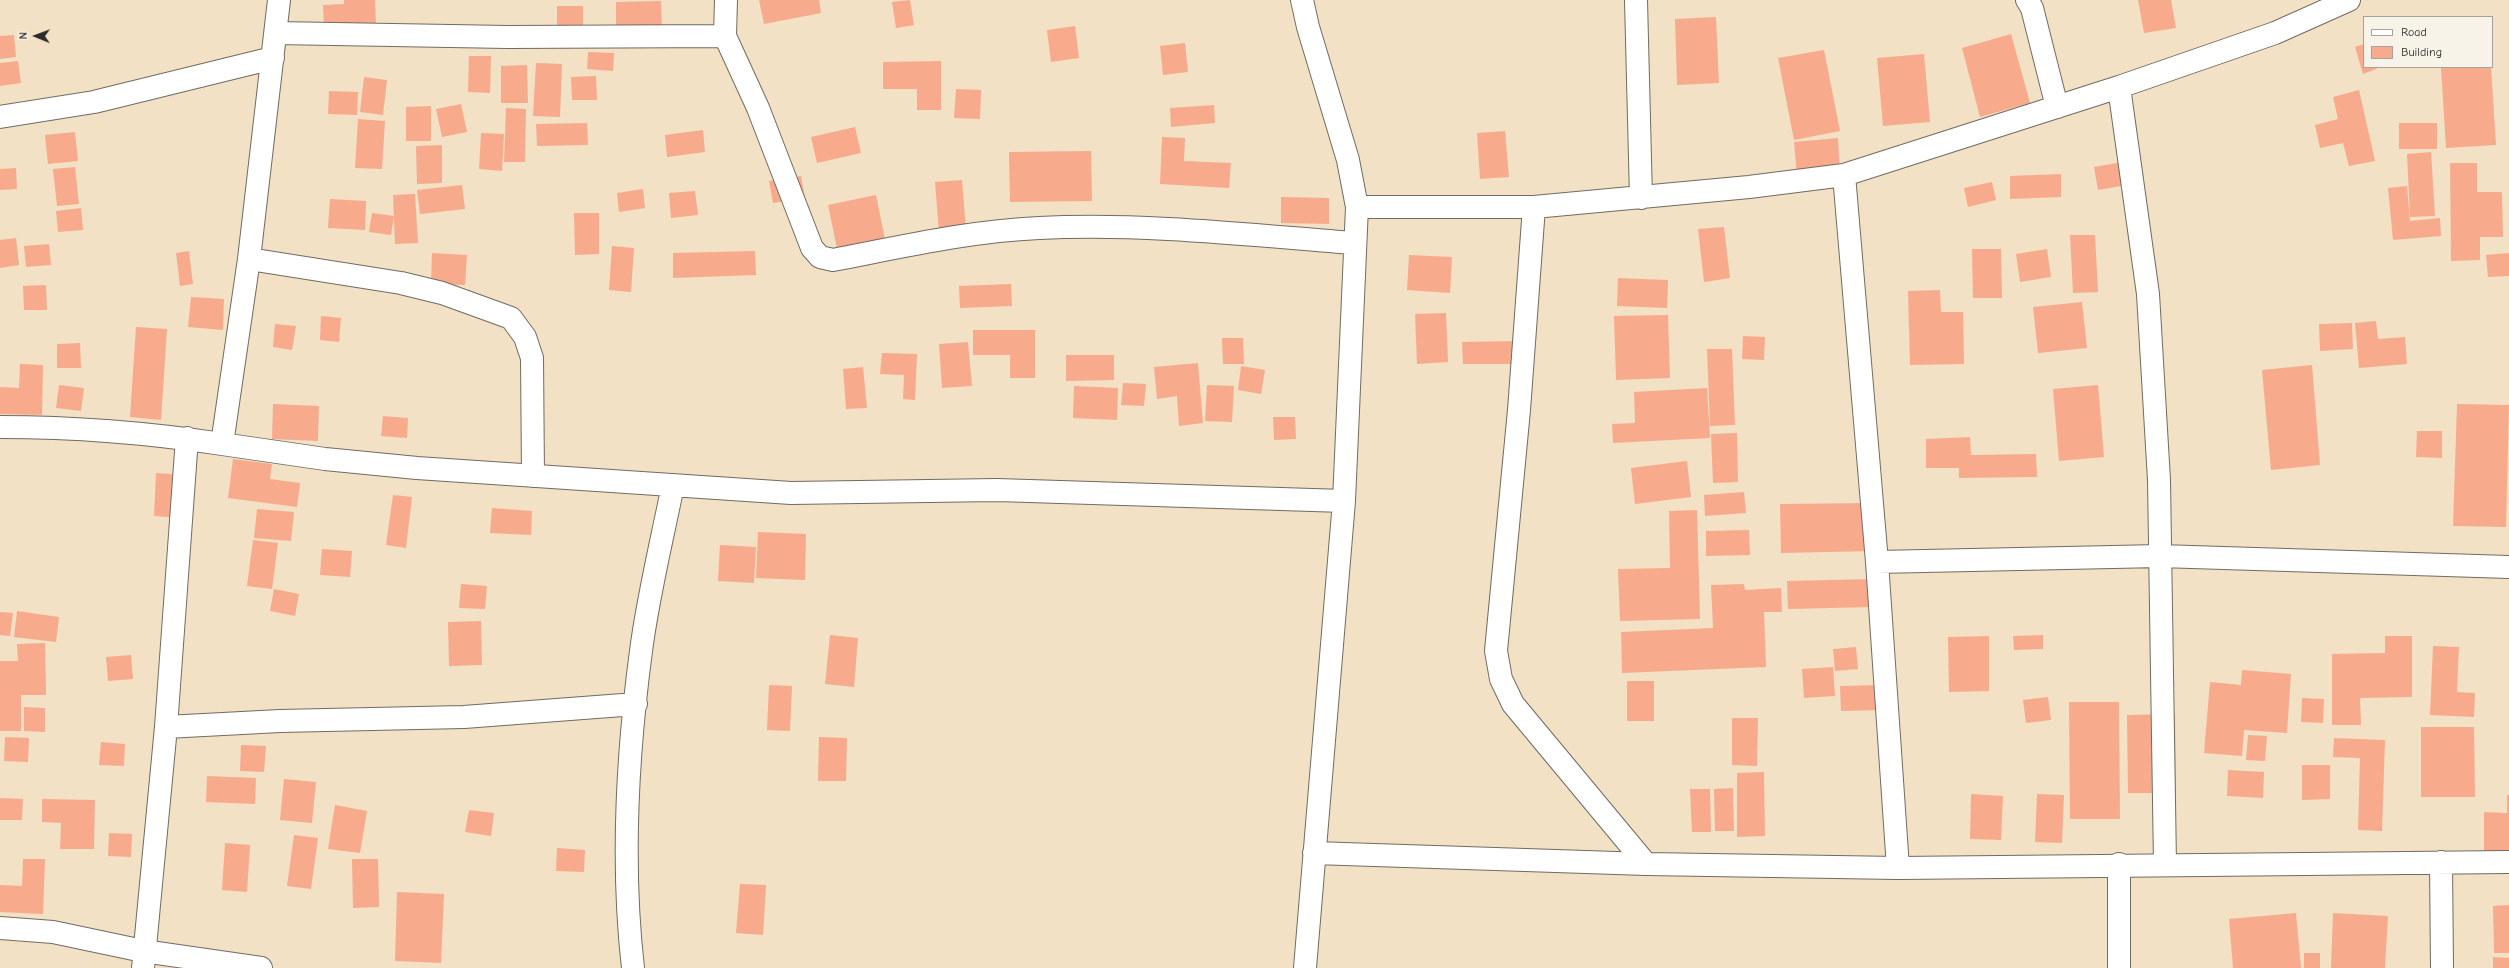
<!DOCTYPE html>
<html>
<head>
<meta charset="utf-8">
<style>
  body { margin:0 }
  #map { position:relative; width:2509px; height:968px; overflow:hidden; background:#f2e1c5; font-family:"Comic Neue",sans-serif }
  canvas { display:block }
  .legend { position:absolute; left:2363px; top:16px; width:130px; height:52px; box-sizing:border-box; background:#f7f3e8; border:1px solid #a5a39c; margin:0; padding:5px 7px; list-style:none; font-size:12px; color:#2b2b2b }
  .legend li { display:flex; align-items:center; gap:8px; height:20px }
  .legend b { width:20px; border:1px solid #a5a39c }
  .north { position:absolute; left:16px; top:16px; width:40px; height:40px; -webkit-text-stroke:3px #f7f3e8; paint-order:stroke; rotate:271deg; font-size:11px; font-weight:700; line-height:16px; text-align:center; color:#2b2b2b }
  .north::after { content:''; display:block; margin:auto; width:14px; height:18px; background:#2b2b2b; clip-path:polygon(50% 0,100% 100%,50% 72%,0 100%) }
</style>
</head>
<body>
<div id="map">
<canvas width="2509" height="968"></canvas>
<ul class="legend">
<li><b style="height:5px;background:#fff"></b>Road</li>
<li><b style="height:11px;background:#f8aa8d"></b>Building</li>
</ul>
<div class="north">N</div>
</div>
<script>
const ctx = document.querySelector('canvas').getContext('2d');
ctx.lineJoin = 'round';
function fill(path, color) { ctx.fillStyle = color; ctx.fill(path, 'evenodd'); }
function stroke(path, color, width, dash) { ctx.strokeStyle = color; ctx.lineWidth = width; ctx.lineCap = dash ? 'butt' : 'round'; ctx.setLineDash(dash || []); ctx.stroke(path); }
fill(new Path2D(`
  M 344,0 L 375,0 L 376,27 L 324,28 L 323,5 L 344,4 Z
  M 759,0 L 819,0 L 821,13 L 764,24 Z
  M 910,0 L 914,25 L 896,28 L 892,2 Z
  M 2138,0 L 2171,0 L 2176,28 L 2144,33 Z
  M 661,1 L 662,32 L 616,33 L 616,2 Z
  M 557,6 L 583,6 L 583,32 L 557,32 Z
  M 1716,17 L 1719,83 L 1677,85 L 1675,19 Z
  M 1075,26 L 1079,58 L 1051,62 L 1047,30 Z
  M 2011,34 L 2030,103 L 1980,117 L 1962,48 Z
  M 14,35 L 16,57 L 0,59 L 0,36 Z
  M 1185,43 L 1188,72 L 1163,75 L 1160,46 Z
  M 2364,44 L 2364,67 L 2381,67 L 2363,74 L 2355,47 Z
  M 1824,50 L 1840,131 L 1794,140 L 1778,58 Z
  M 588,52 L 614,53 L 613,71 L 587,69 Z
  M 1924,54 L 1930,122 L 1883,126 L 1877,58 Z
  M 469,56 L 491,56 L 490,93 L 468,92 Z
  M 18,61 L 21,83 L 0,86 L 0,63 Z
  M 941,61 L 941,110 L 917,110 L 917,89 L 883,89 L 883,62 Z
  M 536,63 L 562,64 L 560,117 L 533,116 Z
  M 527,65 L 528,103 L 501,103 L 501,66 Z
  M 2441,67 L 2491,67 L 2496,145 L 2446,148 Z
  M 596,76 L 597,100 L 572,100 L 571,77 Z
  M 364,77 L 387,80 L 383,115 L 360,112 Z
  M 956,89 L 981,90 L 980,119 L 954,118 Z
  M 2359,90 L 2375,161 L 2349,166 L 2343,143 L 2320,148 L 2315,125 L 2338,119 L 2333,97 Z
  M 329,91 L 358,92 L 357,115 L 328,114 Z
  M 461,104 L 467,132 L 442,137 L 436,109 Z
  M 1214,105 L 1215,123 L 1171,127 L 1170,108 Z
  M 431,106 L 431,141 L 406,141 L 406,107 Z
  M 506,108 L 526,109 L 525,162 L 504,162 Z
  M 358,119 L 385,121 L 382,169 L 355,168 Z
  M 587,123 L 588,145 L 537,146 L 536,124 Z
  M 2399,123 L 2437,123 L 2437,149 L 2399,149 Z
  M 855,127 L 861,153 L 817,163 L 811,137 Z
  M 703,130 L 705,152 L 667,157 L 665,135 Z
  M 1505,131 L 1509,177 L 1480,179 L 1477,133 Z
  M 75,132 L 78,161 L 48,164 L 45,135 Z
  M 481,133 L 504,134 L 502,171 L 479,169 Z
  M 1162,137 L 1185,138 L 1184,161 L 1231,163 L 1229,188 L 1160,184 Z
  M 1838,138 L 1840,173 L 1797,176 L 1794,142 Z
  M 442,145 L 442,183 L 417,184 L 416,146 Z
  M 1091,151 L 1092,201 L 1010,202 L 1009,152 Z
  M 2431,152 L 2435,216 L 2410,217 L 2407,154 Z
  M 2140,159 L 2144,182 L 2098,190 L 2094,167 Z
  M 2450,163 L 2477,163 L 2477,192 L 2502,192 L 2503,237 L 2480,237 L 2480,260 L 2451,261 Z
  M 75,167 L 79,204 L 57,206 L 53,169 Z
  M 16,168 L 17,189 L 0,190 L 0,169 Z
  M 2061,174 L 2061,197 L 2010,199 L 2010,176 Z
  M 801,176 L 805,198 L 773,203 L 769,181 Z
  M 962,180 L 966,230 L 939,233 L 935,182 Z
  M 1992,182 L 1996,200 L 1968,207 L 1964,188 Z
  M 462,185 L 465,209 L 420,214 L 417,190 Z
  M 2407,186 L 2410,221 L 2440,218 L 2441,236 L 2393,240 L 2388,188 Z
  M 643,189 L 645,208 L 619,212 L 617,193 Z
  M 695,191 L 698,215 L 671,218 L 669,193 Z
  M 415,194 L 418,243 L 395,244 L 393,195 Z
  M 876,195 L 887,249 L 839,258 L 828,205 Z
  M 1281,197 L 1329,198 L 1329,224 L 1281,223 Z
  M 330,199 L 366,201 L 365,230 L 328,228 Z
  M 81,208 L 83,230 L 58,232 L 56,211 Z
  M 372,213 L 394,216 L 391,235 L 369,232 Z
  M 574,213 L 599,213 L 599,254 L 575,255 Z
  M 1724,227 L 1730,278 L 1704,282 L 1698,229 Z
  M 2070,235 L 2095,235 L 2098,292 L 2073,293 Z
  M 16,238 L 19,265 L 0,268 L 0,240 Z
  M 49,244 L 51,265 L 26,267 L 24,246 Z
  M 612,246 L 634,248 L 631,292 L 609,290 Z
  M 1972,249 L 2001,249 L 2002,298 L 1973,298 Z
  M 2047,249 L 2051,277 L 2020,282 L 2016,254 Z
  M 189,251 L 193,284 L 180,286 L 176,253 Z
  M 755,251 L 756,275 L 673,278 L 673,253 Z
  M 432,253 L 467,255 L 465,285 L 431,284 Z
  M 2509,253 L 2509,276 L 2488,277 L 2486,255 Z
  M 1409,255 L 1452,257 L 1450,293 L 1407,290 Z
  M 1618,278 L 1668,280 L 1667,308 L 1617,306 Z
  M 1011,284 L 1012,306 L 960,308 L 959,286 Z
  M 46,285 L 47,310 L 24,310 L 23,286 Z
  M 1940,290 L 1941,312 L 1963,312 L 1964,364 L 1910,365 L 1908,291 Z
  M 191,297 L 224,299 L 223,330 L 188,327 Z
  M 2082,302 L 2087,348 L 2038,353 L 2033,307 Z
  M 1446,313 L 1448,362 L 1417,364 L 1415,314 Z
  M 1668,315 L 1670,378 L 1616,380 L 1614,316 Z
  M 321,316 L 341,318 L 339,342 L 320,340 Z
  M 2376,321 L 2378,339 L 2405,337 L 2407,364 L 2359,368 L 2355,323 Z
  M 2352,323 L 2353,349 L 2320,351 L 2319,324 Z
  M 275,324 L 296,326 L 292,350 L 273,347 Z
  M 136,327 L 167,329 L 161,420 L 130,417 Z
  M 973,330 L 1035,330 L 1035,378 L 1010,378 L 1010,355 L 973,355 Z
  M 1743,336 L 1765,337 L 1764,360 L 1742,359 Z
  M 1222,338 L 1243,338 L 1244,364 L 1223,364 Z
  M 1517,341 L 1517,364 L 1463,364 L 1462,342 Z
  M 968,342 L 972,386 L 942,388 L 939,344 Z
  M 80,343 L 81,368 L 57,368 L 57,344 Z
  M 1707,349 L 1732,349 L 1735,425 L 1710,426 Z
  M 882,353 L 917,354 L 915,400 L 903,399 L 904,375 L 880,374 Z
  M 1066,355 L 1114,355 L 1114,380 L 1066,381 Z
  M 1198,363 L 1203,423 L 1179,426 L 1177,396 L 1157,399 L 1154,367 Z
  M 20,364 L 43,365 L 42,415 L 0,414 L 0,387 L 19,388 Z
  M 2312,365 L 2320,465 L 2271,470 L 2262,370 Z
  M 1241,366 L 1265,370 L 1261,394 L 1238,390 Z
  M 863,367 L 867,408 L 846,409 L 843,369 Z
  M 1123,383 L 1146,384 L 1144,406 L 1121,405 Z
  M 59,385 L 84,388 L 81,411 L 56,408 Z
  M 1207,385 L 1234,386 L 1232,422 L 1205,421 Z
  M 2098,385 L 2104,457 L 2059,461 L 2053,389 Z
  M 1074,386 L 1118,388 L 1117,420 L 1073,418 Z
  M 1707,388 L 1710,438 L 1613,443 L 1612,424 L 1635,423 L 1634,392 Z
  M 273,404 L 319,406 L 318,441 L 272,439 Z
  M 2457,404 L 2509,405 L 2506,527 L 2453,526 Z
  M 383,416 L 408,418 L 407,438 L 381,436 Z
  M 1273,417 L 1295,417 L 1296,439 L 1274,440 Z
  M 2417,431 L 2442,431 L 2442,458 L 2416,457 Z
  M 1737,433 L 1738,482 L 1713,483 L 1711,434 Z
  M 1970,437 L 1971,455 L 2036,454 L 2037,477 L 1959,478 L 1959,468 L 1926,468 L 1926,439 Z
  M 233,459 L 272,464 L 270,479 L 300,483 L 297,507 L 228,498 Z
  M 1687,461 L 1691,497 L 1635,504 L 1631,468 Z
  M 156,473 L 182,475 L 180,518 L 154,516 Z
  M 1744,492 L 1746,513 L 1705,516 L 1704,495 Z
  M 393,495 L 412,497 L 406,548 L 386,545 Z
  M 1874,503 L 1875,551 L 1781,553 L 1780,504 Z
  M 492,508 L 532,511 L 531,535 L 490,533 Z
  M 257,509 L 294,512 L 291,541 L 254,538 Z
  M 1697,510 L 1700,619 L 1620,621 L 1618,569 L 1670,568 L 1669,511 Z
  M 1749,530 L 1750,555 L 1706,556 L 1706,531 Z
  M 758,532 L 806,534 L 805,580 L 756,578 Z
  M 253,540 L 278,543 L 272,589 L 247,586 Z
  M 720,545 L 756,547 L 754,583 L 718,581 Z
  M 322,549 L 352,551 L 350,577 L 320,575 Z
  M 1872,579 L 1872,607 L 1788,609 L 1787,581 Z
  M 461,584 L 487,586 L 485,609 L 459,608 Z
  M 1744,584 L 1745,590 L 1781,588 L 1782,612 L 1764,612 L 1766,667 L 1622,673 L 1621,632 L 1713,628 L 1711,585 Z
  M 274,589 L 299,594 L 295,616 L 270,611 Z
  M 17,611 L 59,617 L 56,642 L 14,637 Z
  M 0,612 L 13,613 L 10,636 L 0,635 Z
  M 481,621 L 482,665 L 449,666 L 448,622 Z
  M 830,635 L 858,638 L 854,687 L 825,684 Z
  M 2043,635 L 2043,649 L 2014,650 L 2013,636 Z
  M 1989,636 L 1989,691 L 1949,692 L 1948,637 Z
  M 2385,636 L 2412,636 L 2412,697 L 2360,698 L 2361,725 L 2332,725 L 2332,654 L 2385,653 Z
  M 45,643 L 46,695 L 21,695 L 21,731 L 0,731 L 0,661 L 18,661 L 17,644 Z
  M 2433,646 L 2459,647 L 2457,692 L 2475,693 L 2474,717 L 2430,715 Z
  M 1856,647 L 1858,669 L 1835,671 L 1833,649 Z
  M 131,655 L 133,679 L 108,681 L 106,657 Z
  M 1833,667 L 1835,696 L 1804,698 L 1802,669 Z
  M 2242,670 L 2291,674 L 2287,733 L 2244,730 L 2242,756 L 2204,753 L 2210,682 L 2241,685 Z
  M 1627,681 L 1654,681 L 1654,721 L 1627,721 Z
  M 769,685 L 792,686 L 790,731 L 767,730 Z
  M 1881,685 L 1882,710 L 1841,711 L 1840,686 Z
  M 2048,697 L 2051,720 L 2026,723 L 2023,700 Z
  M 2302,698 L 2324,699 L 2323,723 L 2301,722 Z
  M 2069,702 L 2119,702 L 2120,819 L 2070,819 Z
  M 24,707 L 45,708 L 45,732 L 24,731 Z
  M 2175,714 L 2176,793 L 2128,793 L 2127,715 Z
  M 1732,718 L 1758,718 L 1757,766 L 1732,765 Z
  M 2421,727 L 2474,727 L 2475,797 L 2421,797 Z
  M 2248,735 L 2267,736 L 2265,761 L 2246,760 Z
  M 5,737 L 29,738 L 28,762 L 4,761 Z
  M 819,737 L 847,738 L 846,781 L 818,781 Z
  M 2334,738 L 2385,740 L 2382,831 L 2358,830 L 2360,758 L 2333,757 Z
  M 101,742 L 125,744 L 124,766 L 99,765 Z
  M 241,745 L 266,746 L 264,772 L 240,771 Z
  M 2302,765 L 2330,765 L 2330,799 L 2302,800 Z
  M 2228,770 L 2264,772 L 2263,798 L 2227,796 Z
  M 1764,772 L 1765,836 L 1737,837 L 1737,773 Z
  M 207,776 L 256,778 L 255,804 L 206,802 Z
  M 284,779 L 316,782 L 312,823 L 280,820 Z
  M 1733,788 L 1734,831 L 1715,831 L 1714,789 Z
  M 1690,789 L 1710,789 L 1711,832 L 1692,832 Z
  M 1971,794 L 2003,796 L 2001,840 L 1970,839 Z
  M 2037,794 L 2064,795 L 2062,843 L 2035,842 Z
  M 2507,795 L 2509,795 L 2509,860 L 2484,860 L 2484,812 L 2507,813 Z
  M 0,798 L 23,799 L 22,820 L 0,820 Z
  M 42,799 L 95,800 L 94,849 L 60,849 L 61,823 L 42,822 Z
  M 335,805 L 367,811 L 360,853 L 328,849 Z
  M 469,810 L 494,813 L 491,836 L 465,832 Z
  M 109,833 L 132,834 L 131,857 L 108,856 Z
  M 294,835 L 318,838 L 311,889 L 287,886 Z
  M 225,843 L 250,845 L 247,892 L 222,890 Z
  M 557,848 L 585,850 L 584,872 L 556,871 Z
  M 23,859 L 45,859 L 43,914 L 0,912 L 0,885 L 22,886 Z
  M 352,859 L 378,859 L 379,907 L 353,908 Z
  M 740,884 L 766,885 L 763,935 L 736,933 Z
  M 397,892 L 444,894 L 441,963 L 395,961 Z
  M 2509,905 L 2509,953 L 2494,953 L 2493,906 Z
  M 2296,913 L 2301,968 L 2233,968 L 2229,919 Z
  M 2333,913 L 2388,916 L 2385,968 L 2331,968 Z
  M 2304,953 L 2320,953 L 2320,968 L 2304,968 Z
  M 2493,957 L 2509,958 L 2509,968 L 2493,968 Z`), '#f8aa8d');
const minor = new Path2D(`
  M 726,0 L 725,36 L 758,108 L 812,248 L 820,257 L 833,260 C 901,247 970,231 1039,228 C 1145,223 1250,235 1354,243
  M 1302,0 L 1308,27 L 1348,160 L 1357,207 L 1344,501 L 1305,968
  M 1636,0 L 1641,198
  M 2027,0 L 2032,8 L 2057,107
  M 276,33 L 508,37 L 725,36
  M 2119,87 L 2148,294 L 2159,480 L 2165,865
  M 0,117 L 94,102 L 273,58
  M 1844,175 L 1877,562 L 1898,868
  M 1357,207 L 1534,207 L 1749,187 L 1844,175 L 2119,87 L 2275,33 L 2349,0
  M 1534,207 L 1519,410 L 1496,651 L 1501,679 L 1513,704 L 1646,864
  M 249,259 L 401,283 L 442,293 L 511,318 L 525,337 L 532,358 L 533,476
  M 0,427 C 74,427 149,433 222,444 L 249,259 L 279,0
  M 222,444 L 325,459 L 417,468 L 791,493 L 997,490 L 1344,501
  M 1877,562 L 2160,556 L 2509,567
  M 166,727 L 280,721 L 464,717 L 636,704
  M 1314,853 L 1646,864 L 1898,868 L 2509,862
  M 2441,862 L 2442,968
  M 2119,864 L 2119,968
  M 0,928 L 53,932 L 143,951 L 261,968
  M 143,968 L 166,727 L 187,438
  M 633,968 C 621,863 627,756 641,651 C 648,596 662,540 673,485`);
stroke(minor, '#716b61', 24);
stroke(minor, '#fff', 22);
</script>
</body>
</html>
